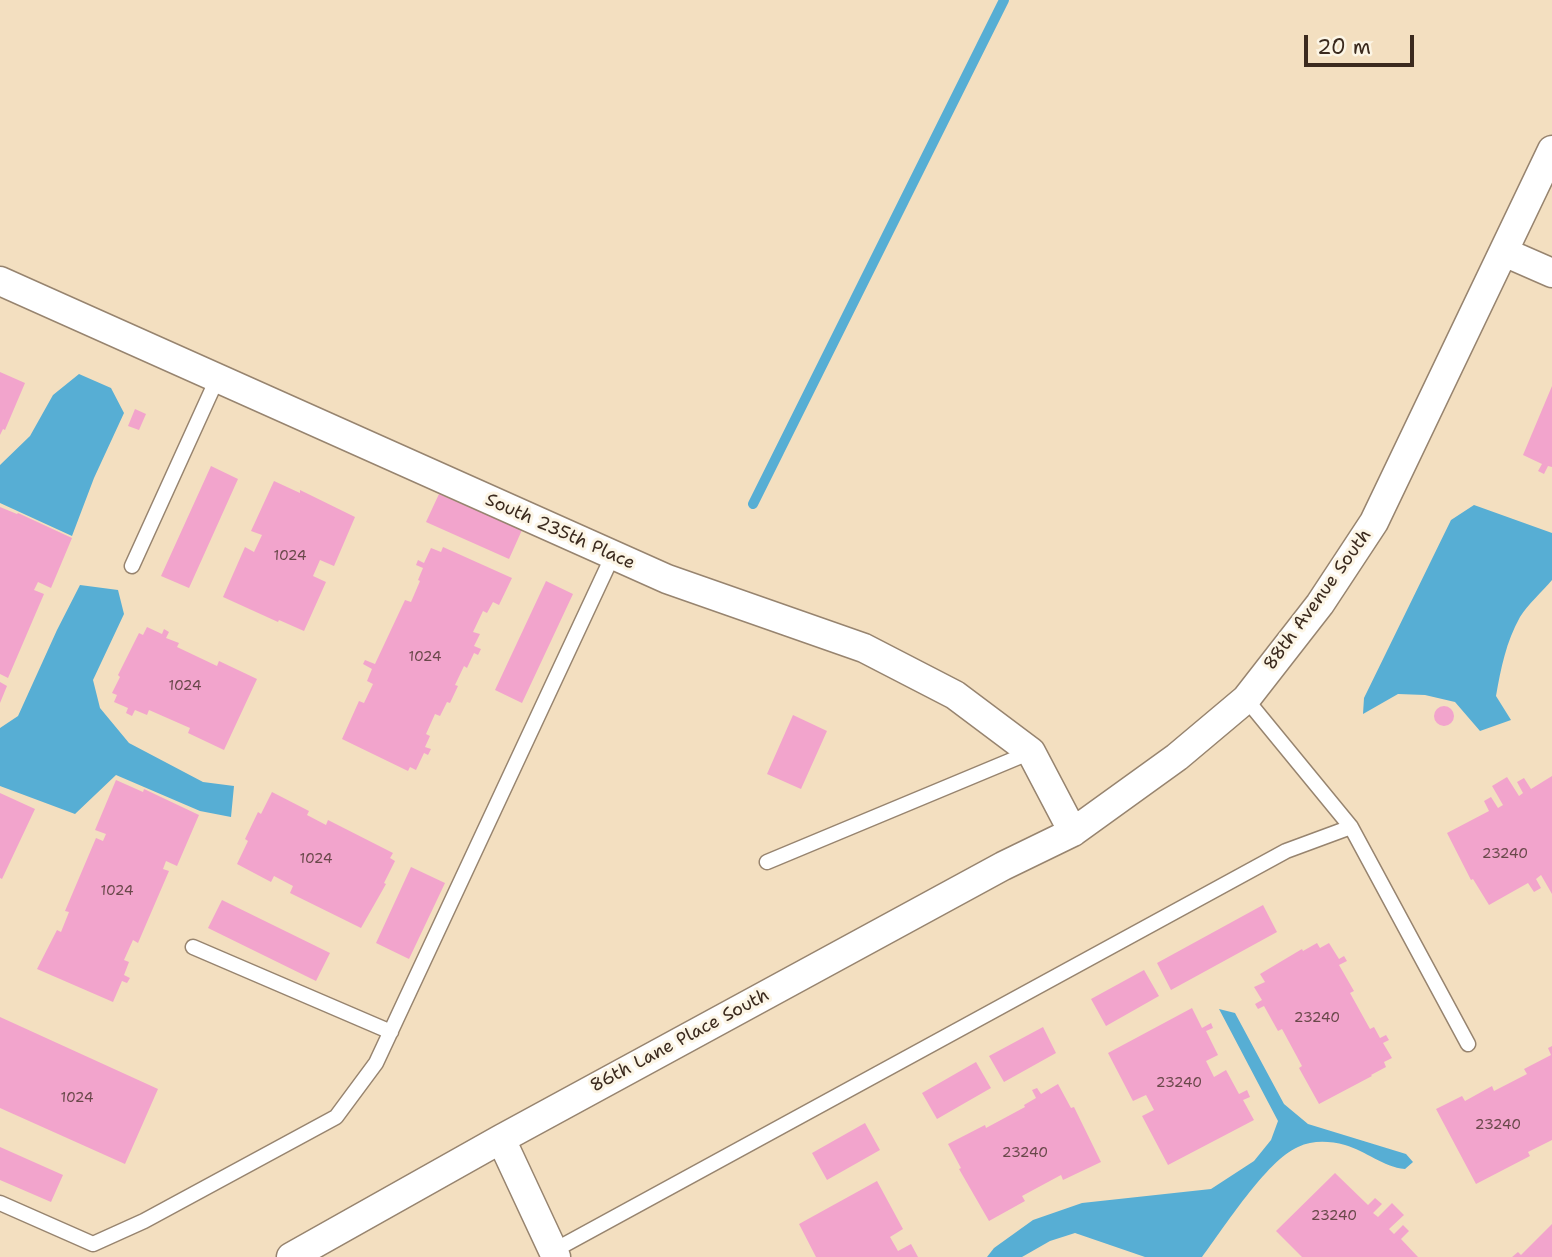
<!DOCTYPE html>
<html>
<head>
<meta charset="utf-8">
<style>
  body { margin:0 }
  #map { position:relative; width:1552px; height:1257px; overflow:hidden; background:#f3dfc0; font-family:"Shantell Sans",sans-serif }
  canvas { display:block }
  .scale { position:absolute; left:1304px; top:35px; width:110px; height:32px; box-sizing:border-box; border:4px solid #3b2a1e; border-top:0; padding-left:9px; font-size:21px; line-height:24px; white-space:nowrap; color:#3b2a1e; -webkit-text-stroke:5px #fcf5e5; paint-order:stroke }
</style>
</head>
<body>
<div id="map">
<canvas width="1552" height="1257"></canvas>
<div class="scale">20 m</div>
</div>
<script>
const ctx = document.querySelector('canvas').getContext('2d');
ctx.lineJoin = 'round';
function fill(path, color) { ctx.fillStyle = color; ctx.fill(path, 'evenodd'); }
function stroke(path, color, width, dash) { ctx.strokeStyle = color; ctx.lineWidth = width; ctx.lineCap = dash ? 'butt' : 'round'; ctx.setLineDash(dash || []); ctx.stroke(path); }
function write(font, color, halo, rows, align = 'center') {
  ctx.font = font + ' "Shantell Sans",sans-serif'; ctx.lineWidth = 6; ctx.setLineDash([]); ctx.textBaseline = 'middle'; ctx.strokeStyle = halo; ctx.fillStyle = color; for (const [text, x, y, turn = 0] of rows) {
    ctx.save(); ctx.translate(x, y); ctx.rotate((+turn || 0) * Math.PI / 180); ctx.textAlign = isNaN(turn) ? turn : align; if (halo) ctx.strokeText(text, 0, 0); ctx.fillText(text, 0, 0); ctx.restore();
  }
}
fill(new Path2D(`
  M 79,374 L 111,388 L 124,413 L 94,478 L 72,536 L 0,503 L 0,465 L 30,436 L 53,395 Z
  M 1474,505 L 1552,533 L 1552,580 C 1542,592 1528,604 1520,617 C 1506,642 1501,668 1496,696 L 1511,720 L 1480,731 L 1455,702 L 1425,695 L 1398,694 L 1363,714 L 1364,698 L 1451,520 Z
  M 80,585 L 118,590 L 124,614 L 93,680 L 100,708 L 129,743 L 203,782 L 234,786 L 231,817 L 200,811 L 116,775 L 75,814 L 0,786 L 0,728 L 18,716 L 57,630 Z
  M 1219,1009 L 1235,1013 L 1284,1104 L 1308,1124 L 1406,1154 L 1413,1162 L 1405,1169 C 1383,1167 1366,1151 1345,1145 C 1329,1141 1313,1140 1298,1147 C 1266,1161 1224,1228 1202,1257 L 1145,1257 L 1075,1233 L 1050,1241 L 1022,1257 L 987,1257 L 994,1248 L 1033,1220 L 1082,1203 L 1211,1189 L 1254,1161 L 1271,1140 L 1278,1121 Z`), '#57aed4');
stroke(new Path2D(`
  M 753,504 L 1004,0`), '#57aed4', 10);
fill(new Path2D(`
  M 0,372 L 25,383 L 5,430 L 3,429 L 0,435 Z
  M 1552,386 L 1552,467 L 1548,466 L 1544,474 L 1538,471 L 1542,464 L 1523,455 Z
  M 135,409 L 146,414 L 139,430 L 128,426 Z
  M 211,466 L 238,479 L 189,588 L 161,576 Z
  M 274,481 L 300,493 L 300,490 L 355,517 L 334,566 L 320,560 L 313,576 L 326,582 L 304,631 L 279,620 L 278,622 L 223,597 L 245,547 L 254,552 L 262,535 L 251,531 Z
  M 439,494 L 522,530 L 509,559 L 426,522 Z
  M 0,507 L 17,514 L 18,513 L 72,538 L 51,588 L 38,582 L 34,590 L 44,594 L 8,678 L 0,674 Z
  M 443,547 L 512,578 L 499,605 L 493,602 L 487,613 L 483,611 L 473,632 L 480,634 L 474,646 L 481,649 L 478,655 L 474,653 L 467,668 L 464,666 L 455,685 L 458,686 L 450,703 L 447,702 L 440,716 L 435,714 L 426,734 L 430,736 L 425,747 L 431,749 L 428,755 L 424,753 L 416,770 L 410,767 L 408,771 L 342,739 L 359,701 L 364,703 L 373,684 L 367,681 L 372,669 L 363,664 L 365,660 L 375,664 L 405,600 L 411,602 L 420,581 L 418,580 L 423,568 L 416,565 L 418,560 L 424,563 L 431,548 L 441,552 Z
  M 546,581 L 573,594 L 522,703 L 495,690 Z
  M 147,627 L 162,634 L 164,629 L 169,632 L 166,638 L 179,643 L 177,647 L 217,666 L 219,661 L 257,679 L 224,750 L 188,733 L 190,728 L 149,710 L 147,715 L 135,710 L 132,716 L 126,713 L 128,708 L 114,702 L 117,695 L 112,693 L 120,677 L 118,675 L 139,633 L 143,635 Z
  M 0,682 L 7,686 L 0,703 Z
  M1434 716a10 10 0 1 1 20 0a10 10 0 1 1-20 0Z
  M 793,715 L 827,731 L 801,789 L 767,774 Z
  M 1552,776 L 1552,894 L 1541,875 L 1536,879 L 1541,888 L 1534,892 L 1528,883 L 1489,905 L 1473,879 L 1471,880 L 1447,833 L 1489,811 L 1484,801 L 1491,797 L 1498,808 L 1503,805 L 1492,786 L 1507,777 L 1519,796 L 1523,793 L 1517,782 L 1524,778 L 1531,789 Z
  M 116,780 L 143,792 L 144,789 L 199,815 L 177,866 L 166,861 L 163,869 L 169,871 L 138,943 L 133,940 L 124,960 L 129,962 L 124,975 L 130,978 L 127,983 L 122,981 L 113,1002 L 37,969 L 57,930 L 61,932 L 69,912 L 65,911 L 96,838 L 103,841 L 106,834 L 95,830 Z
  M 272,792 L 309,811 L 307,815 L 326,825 L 328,820 L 393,853 L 390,858 L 395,861 L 384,883 L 386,884 L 361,928 L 290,893 L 293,886 L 274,876 L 271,882 L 237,864 L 248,841 L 245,839 L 258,812 L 261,814 Z
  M 0,793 L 35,809 L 2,879 L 0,878 Z
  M 411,867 L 445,883 L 409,959 L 376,943 Z
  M 222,900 L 330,953 L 316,981 L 208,928 Z
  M 1263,905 L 1277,932 L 1171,990 L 1157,963 Z
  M 1317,943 L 1320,948 L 1329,943 L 1339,959 L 1344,956 L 1347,961 L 1339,965 L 1354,991 L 1350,993 L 1370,1029 L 1374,1027 L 1380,1038 L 1386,1035 L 1389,1040 L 1383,1043 L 1392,1058 L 1384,1062 L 1386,1067 L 1371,1075 L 1372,1076 L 1319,1104 L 1299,1068 L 1302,1066 L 1282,1029 L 1278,1031 L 1264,1006 L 1258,1009 L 1255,1004 L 1262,1000 L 1254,987 L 1265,982 L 1260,974 L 1302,949 L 1303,951 Z
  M 1144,970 L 1159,996 L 1106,1026 L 1091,999 Z
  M 1192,1008 L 1202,1028 L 1211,1023 L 1213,1028 L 1206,1031 L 1218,1055 L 1206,1061 L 1214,1077 L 1226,1070 L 1239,1094 L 1247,1090 L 1250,1097 L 1243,1100 L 1254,1120 L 1168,1165 L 1142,1116 L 1154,1110 L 1146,1095 L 1133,1101 L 1108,1053 Z
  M 0,1017 L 158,1089 L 125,1164 L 0,1108 Z
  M 1043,1027 L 1056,1053 L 1004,1082 L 989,1056 Z
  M 1552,1046 L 1552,1140 L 1528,1152 L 1530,1156 L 1476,1184 L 1436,1109 L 1462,1096 L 1465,1101 L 1492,1086 L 1494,1091 L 1527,1074 L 1524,1069 L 1551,1055 L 1548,1048 Z
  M 976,1062 L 991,1088 L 937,1119 L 922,1093 Z
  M 1058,1084 L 1071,1108 L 1074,1107 L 1101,1162 L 1063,1180 L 1061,1175 L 1022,1196 L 1025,1201 L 989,1221 L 959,1169 L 961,1168 L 948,1144 L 985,1125 L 986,1128 L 1025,1107 L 1024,1105 L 1036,1098 L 1032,1090 L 1037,1088 L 1041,1094 Z
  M 865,1123 L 880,1150 L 827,1180 L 812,1153 Z
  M 0,1147 L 63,1175 L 51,1202 L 0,1180 Z
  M 1335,1173 L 1368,1205 L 1375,1198 L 1382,1204 L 1373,1213 L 1378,1217 L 1392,1203 L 1404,1215 L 1389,1229 L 1394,1234 L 1403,1225 L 1409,1231 L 1401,1239 L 1418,1257 L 1302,1257 L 1276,1231 Z
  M 877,1181 L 903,1229 L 890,1237 L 898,1251 L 911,1244 L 918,1257 L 816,1257 L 799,1224 Z
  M 1552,1224 L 1552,1257 L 1512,1257 L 1518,1252 L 1521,1255 Z`), '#f2a4cc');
const lane = new Path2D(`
  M 132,566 L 217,379
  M 1246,699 L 1351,827 L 1468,1044
  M 767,862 L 1031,752
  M 193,947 L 391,1032
  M 0,1203 L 93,1244 L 144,1221 L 336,1117 L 376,1063 L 613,555
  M 553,1251 L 1286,851 L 1351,827`);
const street = new Path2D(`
  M 1504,252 L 1552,273
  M 0,281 L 667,579 L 864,648 L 955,695 L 1031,752 L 1073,832
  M 501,1139 L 556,1257
  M 291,1257 L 501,1139 L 1003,866 L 1073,832 L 1177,757 L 1246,699 L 1320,604 L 1374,522 L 1552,150`);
stroke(lane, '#97846f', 17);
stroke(street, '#97846f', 31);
stroke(lane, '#fff', 14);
stroke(street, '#fff', 28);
write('14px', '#69484a', null, [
  ["1024",290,556],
  ["1024",425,657],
  ["1024",185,686],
  ["23240",1505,854],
  ["1024",316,859],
  ["1024",117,891],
  ["23240",1317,1018],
  ["23240",1179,1083],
  ["1024",77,1098],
  ["23240",1498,1125],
  ["23240",1025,1153],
  ["23240",1334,1216]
]);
write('18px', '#3b2a1e', '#fcf5e5', [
  ["South 235th Place",560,532,24],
  ["88th Avenue South",1318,600,-54],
  ["86th Lane Place South",680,1041,-28]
]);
</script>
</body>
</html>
